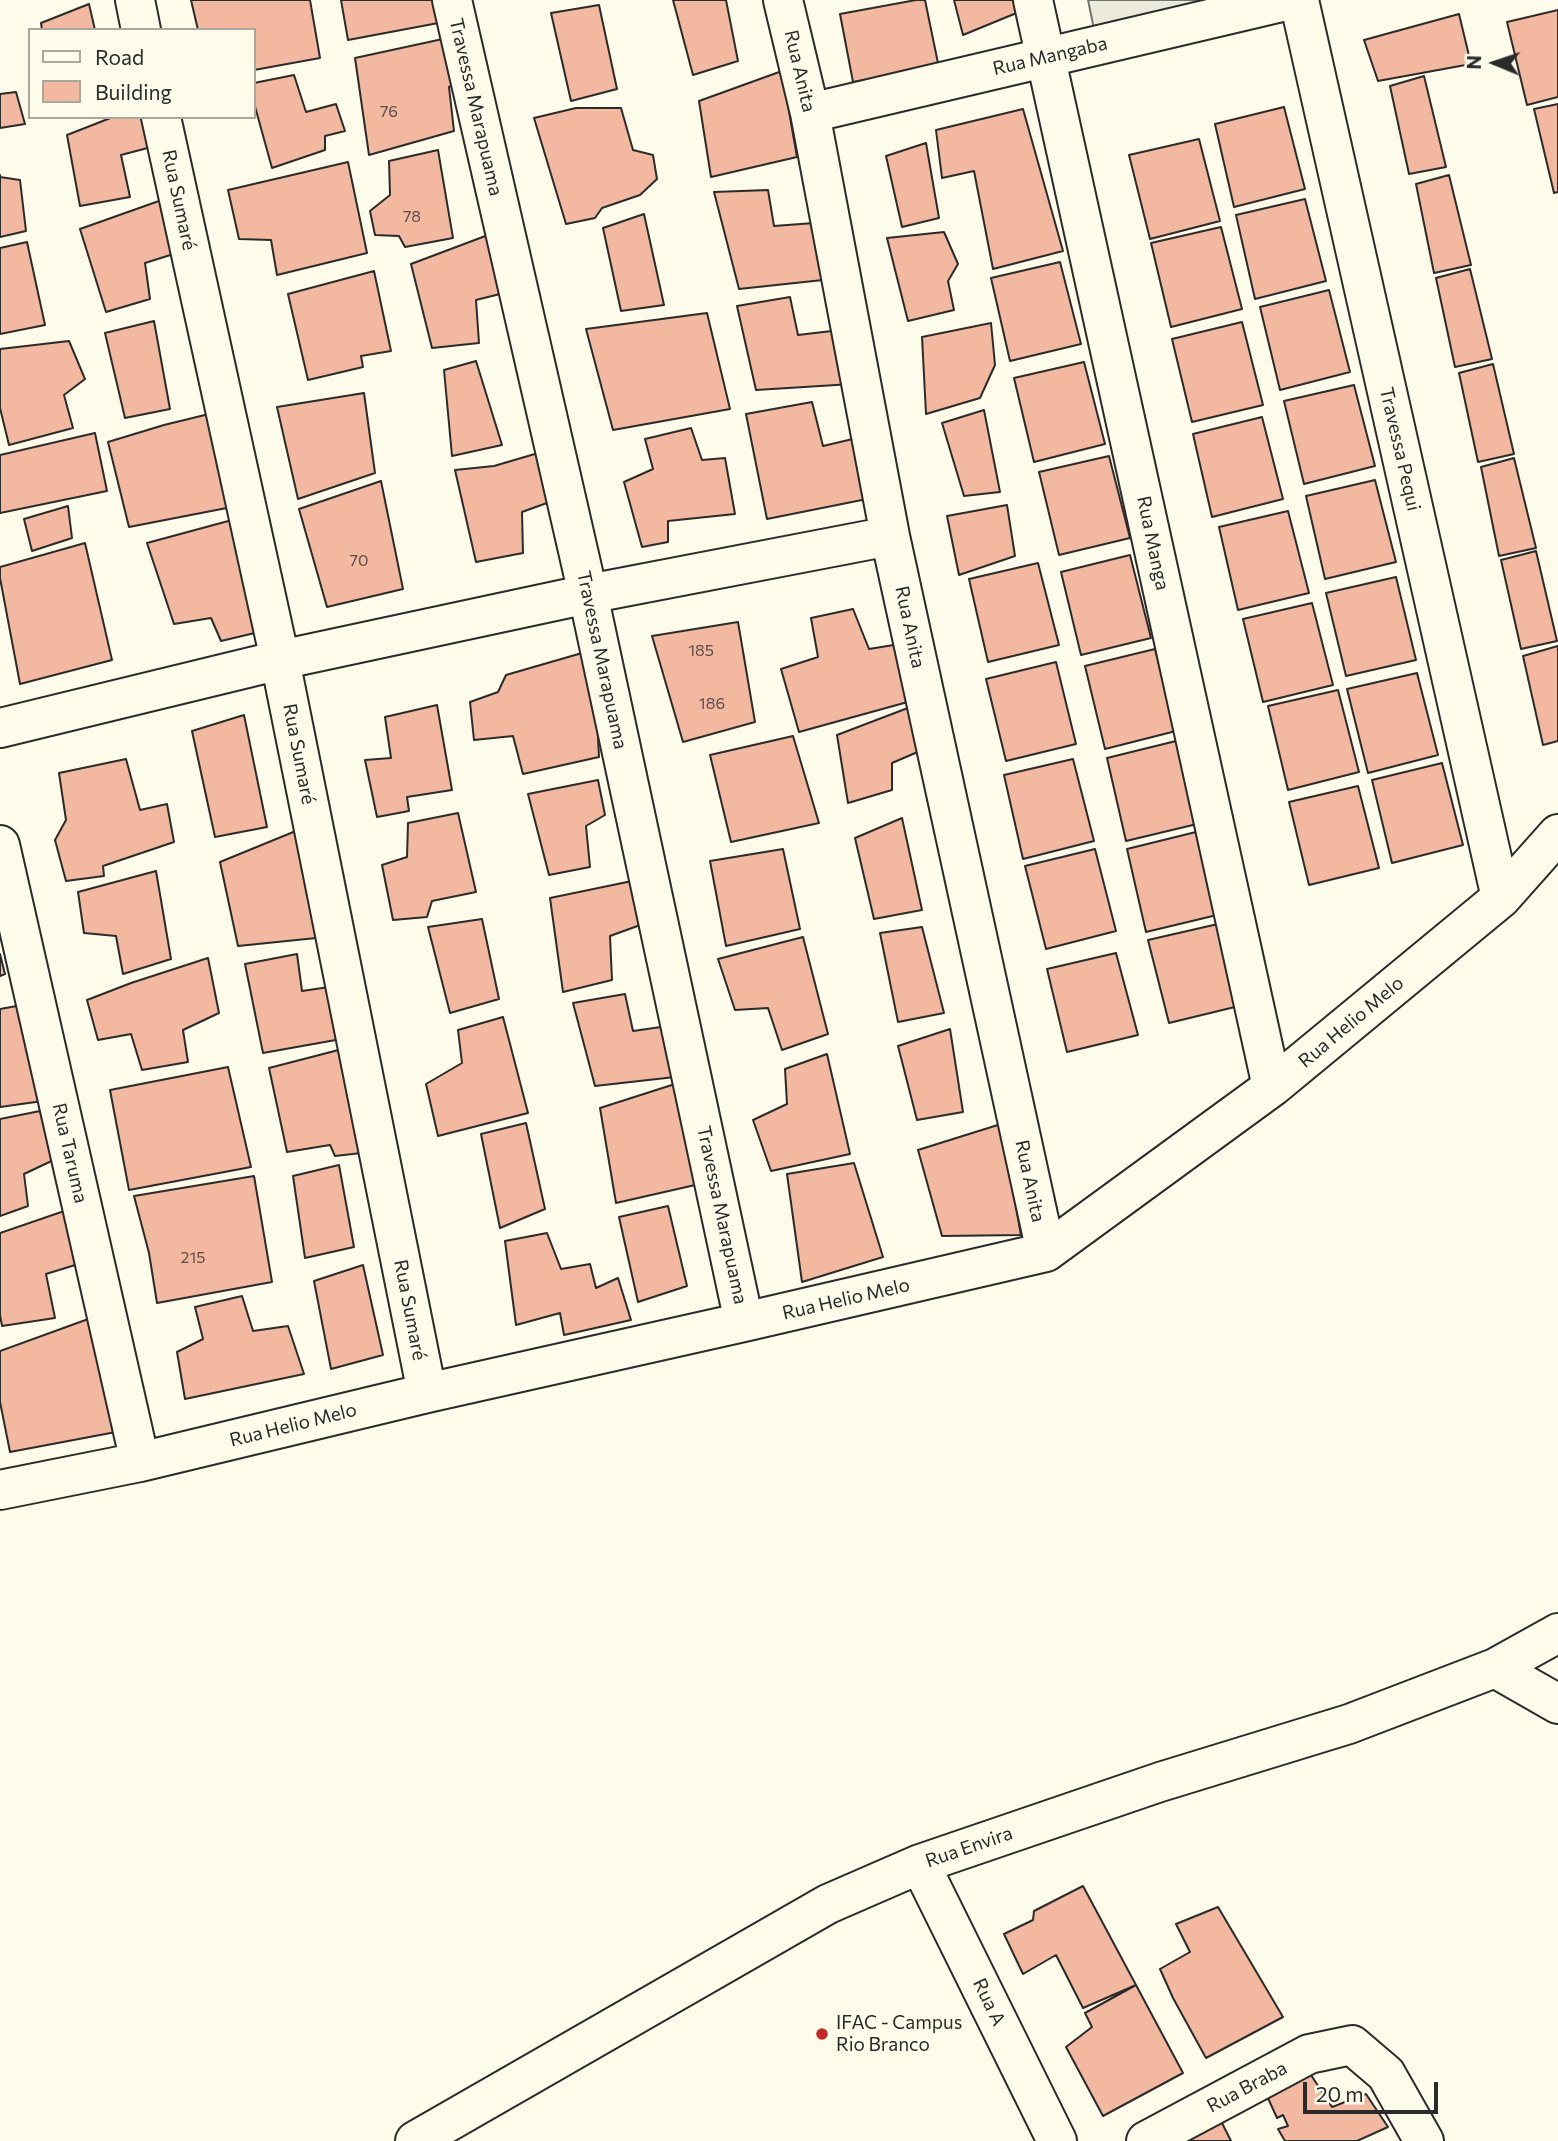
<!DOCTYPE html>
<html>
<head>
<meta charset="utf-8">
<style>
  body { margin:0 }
  #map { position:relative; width:1558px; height:2141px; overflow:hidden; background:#fdfbea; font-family:Commissioner,sans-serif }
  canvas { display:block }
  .legend { position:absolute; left:28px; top:28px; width:228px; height:91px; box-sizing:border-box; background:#fdfbea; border:2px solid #a9a89e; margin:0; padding:9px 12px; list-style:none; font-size:21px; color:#2b2b2b }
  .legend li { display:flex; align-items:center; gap:14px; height:35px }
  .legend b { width:35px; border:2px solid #a9a89e }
  .north { position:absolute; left:1460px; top:28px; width:70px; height:70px; -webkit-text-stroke:5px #fdfbea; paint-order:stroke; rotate:272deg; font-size:19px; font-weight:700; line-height:28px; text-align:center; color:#2b2b2b }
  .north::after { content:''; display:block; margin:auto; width:24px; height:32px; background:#2b2b2b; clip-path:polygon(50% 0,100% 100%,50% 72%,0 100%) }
  .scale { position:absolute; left:1303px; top:2082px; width:135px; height:32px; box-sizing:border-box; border:4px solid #2b2b2b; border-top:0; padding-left:9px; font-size:21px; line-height:24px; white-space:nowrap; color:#2b2b2b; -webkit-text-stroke:5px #fdfbea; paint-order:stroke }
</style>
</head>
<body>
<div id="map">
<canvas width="1558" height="2141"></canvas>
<ul class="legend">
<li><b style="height:9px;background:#fdfbea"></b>Road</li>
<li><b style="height:19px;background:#f2b8a0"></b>Building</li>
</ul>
<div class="north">N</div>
<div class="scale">20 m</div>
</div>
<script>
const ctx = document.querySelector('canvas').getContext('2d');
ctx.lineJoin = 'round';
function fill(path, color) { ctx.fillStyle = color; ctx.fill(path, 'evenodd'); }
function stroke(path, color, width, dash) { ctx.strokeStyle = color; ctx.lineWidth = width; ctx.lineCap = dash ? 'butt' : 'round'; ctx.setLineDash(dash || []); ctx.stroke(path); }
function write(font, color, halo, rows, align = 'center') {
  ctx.font = font + ' Commissioner,sans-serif'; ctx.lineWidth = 5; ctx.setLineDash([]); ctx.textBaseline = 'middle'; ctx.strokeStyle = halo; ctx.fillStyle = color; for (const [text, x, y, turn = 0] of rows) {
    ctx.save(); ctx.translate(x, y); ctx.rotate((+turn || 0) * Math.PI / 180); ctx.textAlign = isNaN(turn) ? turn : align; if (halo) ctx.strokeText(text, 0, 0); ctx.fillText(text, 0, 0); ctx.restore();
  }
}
const green = new Path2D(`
  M 1088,0 L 1234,0 L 1094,29 Z`);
fill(green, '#ecebdb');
stroke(green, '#74746e', 2);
const building = new Path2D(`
  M 191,0 L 310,0 L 320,58 L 254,70 L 254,30 L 198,30 Z
  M 341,0 L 445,0 L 449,21 L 348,40 Z
  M 673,0 L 726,0 L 738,61 L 693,75 Z
  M 916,0 L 925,0 L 939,68 L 853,82 L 840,14 Z
  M 954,0 L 1014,0 L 1019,12 L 963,35 Z
  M 89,4 L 95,30 L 42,30 L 41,23 Z
  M 599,5 L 617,89 L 571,101 L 551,13 Z
  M 1558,10 L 1558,97 L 1527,105 L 1507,22 Z
  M 1459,14 L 1471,64 L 1378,81 L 1364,40 Z
  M 452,37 L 461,81 L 449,87 L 454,131 L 369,155 L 355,58 Z
  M 782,71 L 797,157 L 711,177 L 699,101 Z
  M 294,75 L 306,112 L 336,104 L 345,131 L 325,136 L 325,150 L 272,168 L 254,103 L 254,83 Z
  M 1424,76 L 1446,167 L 1409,174 L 1390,86 Z
  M 16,92 L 25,124 L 0,128 L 0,94 Z
  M 1558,104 L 1558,192 L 1554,193 L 1534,109 Z
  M 1284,107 L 1305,189 L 1234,207 L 1215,124 Z
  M 576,108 L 621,108 L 633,150 L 653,155 L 657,179 L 640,195 L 602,208 L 595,218 L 566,224 L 534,118 Z
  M 1023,109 L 1063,251 L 993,269 L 974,171 L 942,178 L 936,130 Z
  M 113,117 L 154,117 L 159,145 L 121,155 L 130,197 L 80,206 L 67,135 Z
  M 1199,139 L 1220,221 L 1150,239 L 1129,155 Z
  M 926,143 L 939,218 L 902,227 L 886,156 Z
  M 438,150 L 453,238 L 405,247 L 399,236 L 375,235 L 370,211 L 390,195 L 389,161 Z
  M 348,162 L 367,253 L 277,275 L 271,240 L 239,239 L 228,190 Z
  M 0,175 L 0,177 L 20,180 L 26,231 L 0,237 Z
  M 1449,175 L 1471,265 L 1434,273 L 1416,184 Z
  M 768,190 L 774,226 L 814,223 L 823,280 L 739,289 L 714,192 Z
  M 173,196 L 183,251 L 145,263 L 150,299 L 106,312 L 80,229 Z
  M 1305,199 L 1326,281 L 1255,299 L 1236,215 Z
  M 644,214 L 664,305 L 621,311 L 603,228 Z
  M 1221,227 L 1242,309 L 1171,327 L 1151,243 Z
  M 496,232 L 504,293 L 476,300 L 479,343 L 432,348 L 411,264 Z
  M 944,232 L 958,264 L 948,281 L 954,310 L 908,321 L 887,238 Z
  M 27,242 L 45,325 L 0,334 L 0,248 Z
  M 1060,262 L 1081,344 L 1010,361 L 991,278 Z
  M 1470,269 L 1492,359 L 1455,367 L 1436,278 Z
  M 374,271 L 391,351 L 361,356 L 363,367 L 308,380 L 288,294 Z
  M 1329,290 L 1350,372 L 1280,390 L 1260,307 Z
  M 790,297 L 798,335 L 840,330 L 852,384 L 756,390 L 737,306 Z
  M 707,313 L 730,409 L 613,430 L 586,329 Z
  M 154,321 L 170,409 L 125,418 L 105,333 Z
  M 1242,322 L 1263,405 L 1192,422 L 1172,339 Z
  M 991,323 L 995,365 L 980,398 L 926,414 L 922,337 Z
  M 69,341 L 85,379 L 64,395 L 73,428 L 9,445 L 0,408 L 0,349 Z
  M 476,361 L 502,445 L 452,456 L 444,370 Z
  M 1084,362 L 1105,444 L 1034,462 L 1014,378 Z
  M 1493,364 L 1514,454 L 1478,462 L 1459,373 Z
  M 1354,385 L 1375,466 L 1304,484 L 1284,401 Z
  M 364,393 L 375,473 L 298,499 L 277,407 Z
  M 812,402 L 823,446 L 857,438 L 872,498 L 767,519 L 746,414 Z
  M 984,410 L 1000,492 L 964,496 L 942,423 Z
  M 209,414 L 237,506 L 129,527 L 108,442 L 164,425 Z
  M 1262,417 L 1283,499 L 1212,517 L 1193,434 Z
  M 691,428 L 702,460 L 725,458 L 735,514 L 668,521 L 668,542 L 642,547 L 624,482 L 653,469 L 645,439 Z
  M 95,433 L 107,491 L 0,513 L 0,455 Z
  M 545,451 L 558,499 L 522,512 L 523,553 L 476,562 L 455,470 L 494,466 Z
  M 1109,456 L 1130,538 L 1059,555 L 1039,472 Z
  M 1514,458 L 1536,548 L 1499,556 L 1481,467 Z
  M 1375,480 L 1396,562 L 1325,579 L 1306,496 Z
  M 381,481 L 403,589 L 327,607 L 299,509 Z
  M 1007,505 L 1015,556 L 959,575 L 947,516 Z
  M 68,506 L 72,538 L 32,551 L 24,519 Z
  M 1288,511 L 1309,593 L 1238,610 L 1219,527 Z
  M 232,520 L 259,632 L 221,641 L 211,618 L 174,624 L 147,543 Z
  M 85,543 L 112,660 L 20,684 L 0,578 L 0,567 Z
  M 1536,551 L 1557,641 L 1521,649 L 1501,560 Z
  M 1130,555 L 1151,638 L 1081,655 L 1061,572 Z
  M 1038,563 L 1059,645 L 988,662 L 969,579 Z
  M 1396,577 L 1416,660 L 1346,676 L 1326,593 Z
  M 1312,603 L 1333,685 L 1263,702 L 1243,619 Z
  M 853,609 L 869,649 L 906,643 L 915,700 L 799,732 L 781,669 L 818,657 L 811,618 Z
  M 738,622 L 755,722 L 683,742 L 652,636 Z
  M 1558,646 L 1558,741 L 1543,745 L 1523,656 Z
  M 1155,649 L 1176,731 L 1105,749 L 1085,666 Z
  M 582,653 L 596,697 L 599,757 L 523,774 L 513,736 L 474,740 L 470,702 L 498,692 L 506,675 Z
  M 1056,662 L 1076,744 L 1006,761 L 986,679 Z
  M 1417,673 L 1438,755 L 1368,773 L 1347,689 Z
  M 1338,690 L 1359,772 L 1288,790 L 1268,706 Z
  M 921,703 L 927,748 L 892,763 L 892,790 L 848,803 L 837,735 Z
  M 437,705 L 452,790 L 407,797 L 409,811 L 377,817 L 365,760 L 391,758 L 385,717 Z
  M 244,715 L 267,827 L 215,837 L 192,731 Z
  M 793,736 L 819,823 L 731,842 L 710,755 Z
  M 1176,741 L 1197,824 L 1126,841 L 1107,758 Z
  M 126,759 L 140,810 L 167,804 L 174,842 L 103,866 L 104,876 L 66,881 L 55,840 L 66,820 L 59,773 Z
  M 1073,759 L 1094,841 L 1023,859 L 1004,775 Z
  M 1442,763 L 1463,845 L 1392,863 L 1372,780 Z
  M 598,780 L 605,815 L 586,826 L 590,867 L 549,875 L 528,794 Z
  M 1358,786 L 1379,868 L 1309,885 L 1289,802 Z
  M 458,813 L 476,892 L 432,901 L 427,917 L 393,920 L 382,865 L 407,857 L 408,823 Z
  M 902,818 L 922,910 L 874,919 L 855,838 Z
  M 308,826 L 326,937 L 238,946 L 220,862 Z
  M 1196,832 L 1217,915 L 1146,932 L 1127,849 Z
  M 783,849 L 800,929 L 726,946 L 710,861 Z
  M 1095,849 L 1116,931 L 1046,949 L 1025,866 Z
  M 156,871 L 171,959 L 123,974 L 116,936 L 84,933 L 78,892 Z
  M 632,881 L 643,924 L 610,936 L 612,980 L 563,992 L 550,898 Z
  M 482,919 L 499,999 L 450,1013 L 428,927 Z
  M 1218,924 L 1239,1006 L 1169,1023 L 1148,940 Z
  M 922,927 L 944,1013 L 898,1022 L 880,933 Z
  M 803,937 L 828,1034 L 782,1050 L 768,1008 L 735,1010 L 718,959 Z
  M 1116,953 L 1138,1035 L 1067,1052 L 1047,969 Z
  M 0,954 L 5,974 L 0,976 Z
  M 297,954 L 302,991 L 336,986 L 347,1038 L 263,1053 L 245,964 Z
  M 208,958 L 219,1013 L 183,1030 L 188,1062 L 142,1070 L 131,1034 L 98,1040 L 87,1000 L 131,983 Z
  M 625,994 L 633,1031 L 668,1026 L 675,1077 L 595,1086 L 573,1003 Z
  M 28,1004 L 50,1100 L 0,1107 L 0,1009 Z
  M 503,1017 L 528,1113 L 438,1136 L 426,1084 L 462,1063 L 458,1030 Z
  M 950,1029 L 963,1112 L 917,1120 L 898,1046 Z
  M 354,1046 L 370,1152 L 335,1156 L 330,1145 L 287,1152 L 269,1068 Z
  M 827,1054 L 850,1154 L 771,1171 L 753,1120 L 787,1104 L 785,1069 Z
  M 228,1067 L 251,1167 L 129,1190 L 110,1090 Z
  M 675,1084 L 704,1183 L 616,1203 L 600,1108 Z
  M 50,1109 L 60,1157 L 24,1174 L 28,1206 L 0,1216 L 0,1119 Z
  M 526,1123 L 545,1209 L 500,1228 L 481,1134 Z
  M 1001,1124 L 1021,1235 L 942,1236 L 918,1150 Z
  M 854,1163 L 883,1257 L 802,1282 L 787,1174 Z
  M 339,1165 L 354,1247 L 305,1258 L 293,1176 Z
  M 254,1176 L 272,1282 L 157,1303 L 149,1253 L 134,1196 Z
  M 668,1206 L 687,1286 L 638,1302 L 619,1217 Z
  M 73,1208 L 85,1262 L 46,1274 L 55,1318 L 2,1326 L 0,1315 L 0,1233 Z
  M 547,1233 L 561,1269 L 590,1264 L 596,1288 L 618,1278 L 631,1320 L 564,1335 L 560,1313 L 516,1325 L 505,1241 Z
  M 363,1265 L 383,1355 L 331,1369 L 314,1281 Z
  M 242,1296 L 253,1331 L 288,1326 L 304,1374 L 185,1399 L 177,1352 L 203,1339 L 195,1307 Z
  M 91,1318 L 116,1432 L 10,1452 L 0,1402 L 0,1351 Z
  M 1083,1886 L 1136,1985 L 1083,2008 L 1056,1955 L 1023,1974 L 1004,1934 L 1033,1920 L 1034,1911 Z
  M 1218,1907 L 1283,2017 L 1206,2058 L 1173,1998 L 1160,1969 L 1190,1952 L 1176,1924 Z
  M 1136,1985 L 1183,2073 L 1103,2116 L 1066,2047 L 1092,2027 L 1085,2013 Z
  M 1309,2072 L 1332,2107 L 1366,2094 L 1388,2127 L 1357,2141 L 1285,2141 L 1278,2129 L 1288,2126 L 1283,2115 L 1277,2118 L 1267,2096 Z
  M 1221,2121 L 1231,2141 L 1181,2141 Z`);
fill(building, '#f2b8a0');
stroke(building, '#2b2b2b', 2);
const minor = new Path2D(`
  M 135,0 L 141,30
  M 452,0 L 588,594 L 744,1322
  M 783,0 L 810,113 L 890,536 L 1046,1252
  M 1033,0 L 1272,1087
  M 1299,0 L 1501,898
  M 810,113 L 1290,0
  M 161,117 L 280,660 L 427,1393
  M 0,728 L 280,660 L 588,594 L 890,536
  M 0,845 L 140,1462
  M 0,1490 L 140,1462 L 427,1393 L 744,1322 L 1046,1252 L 1272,1087 L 1501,898 L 1558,834
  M 1495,1668 L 1558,1704
  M 920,1864 L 1057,2141
  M 415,2141 L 828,1904 L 920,1864 L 1160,1782 L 1349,1724 L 1495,1668 L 1558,1633
  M 1146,2141 L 1309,2054 L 1352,2045 L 1386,2074 L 1424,2141`);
stroke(minor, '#2b2b2b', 42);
stroke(minor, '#fdfbea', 38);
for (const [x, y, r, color] of [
  [822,2034,7,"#c62828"]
]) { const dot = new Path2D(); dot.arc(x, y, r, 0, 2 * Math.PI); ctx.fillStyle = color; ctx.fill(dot); stroke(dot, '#fdfbea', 2.5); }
write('16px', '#5d4e48', null, [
  ["76",389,112],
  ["78",412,217],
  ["70",359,561],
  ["185",701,651],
  ["186",712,704],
  ["215",193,1258]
]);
write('19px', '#2b2b2b', '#fdfbea', [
  ["Rua Mangaba",1050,56,-13],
  ["Rua Anita",800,71,77],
  ["Travessa Marapuama",476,107,77],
  ["Rua Sumaré",179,200,78],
  ["Travessa Pequi",1400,449,77],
  ["Rua Manga",1153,543,78],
  ["Rua Anita",910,627,78],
  ["Travessa Marapuama",602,660,78],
  ["Rua Sumaré",299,754,79],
  ["Rua Helio Melo",1351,1022,-40],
  ["Rua Taruma",70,1153,77],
  ["Rua Anita",1030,1181,78],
  ["Travessa Marapuama",722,1215,78],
  ["Rua Helio Melo",846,1299,-13],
  ["Rua Sumaré",410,1310,79],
  ["Rua Helio Melo",293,1425,-14],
  ["Rua Envira",969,1847,-19],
  ["Rua A",989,2002,64],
  ["Rua Braba",1247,2087,-28]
]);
write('19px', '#2b2b2b', '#fdfbea', [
  ["IFAC - Campus",836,2023],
  ["Rio Branco",836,2045]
], 'left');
</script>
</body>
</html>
